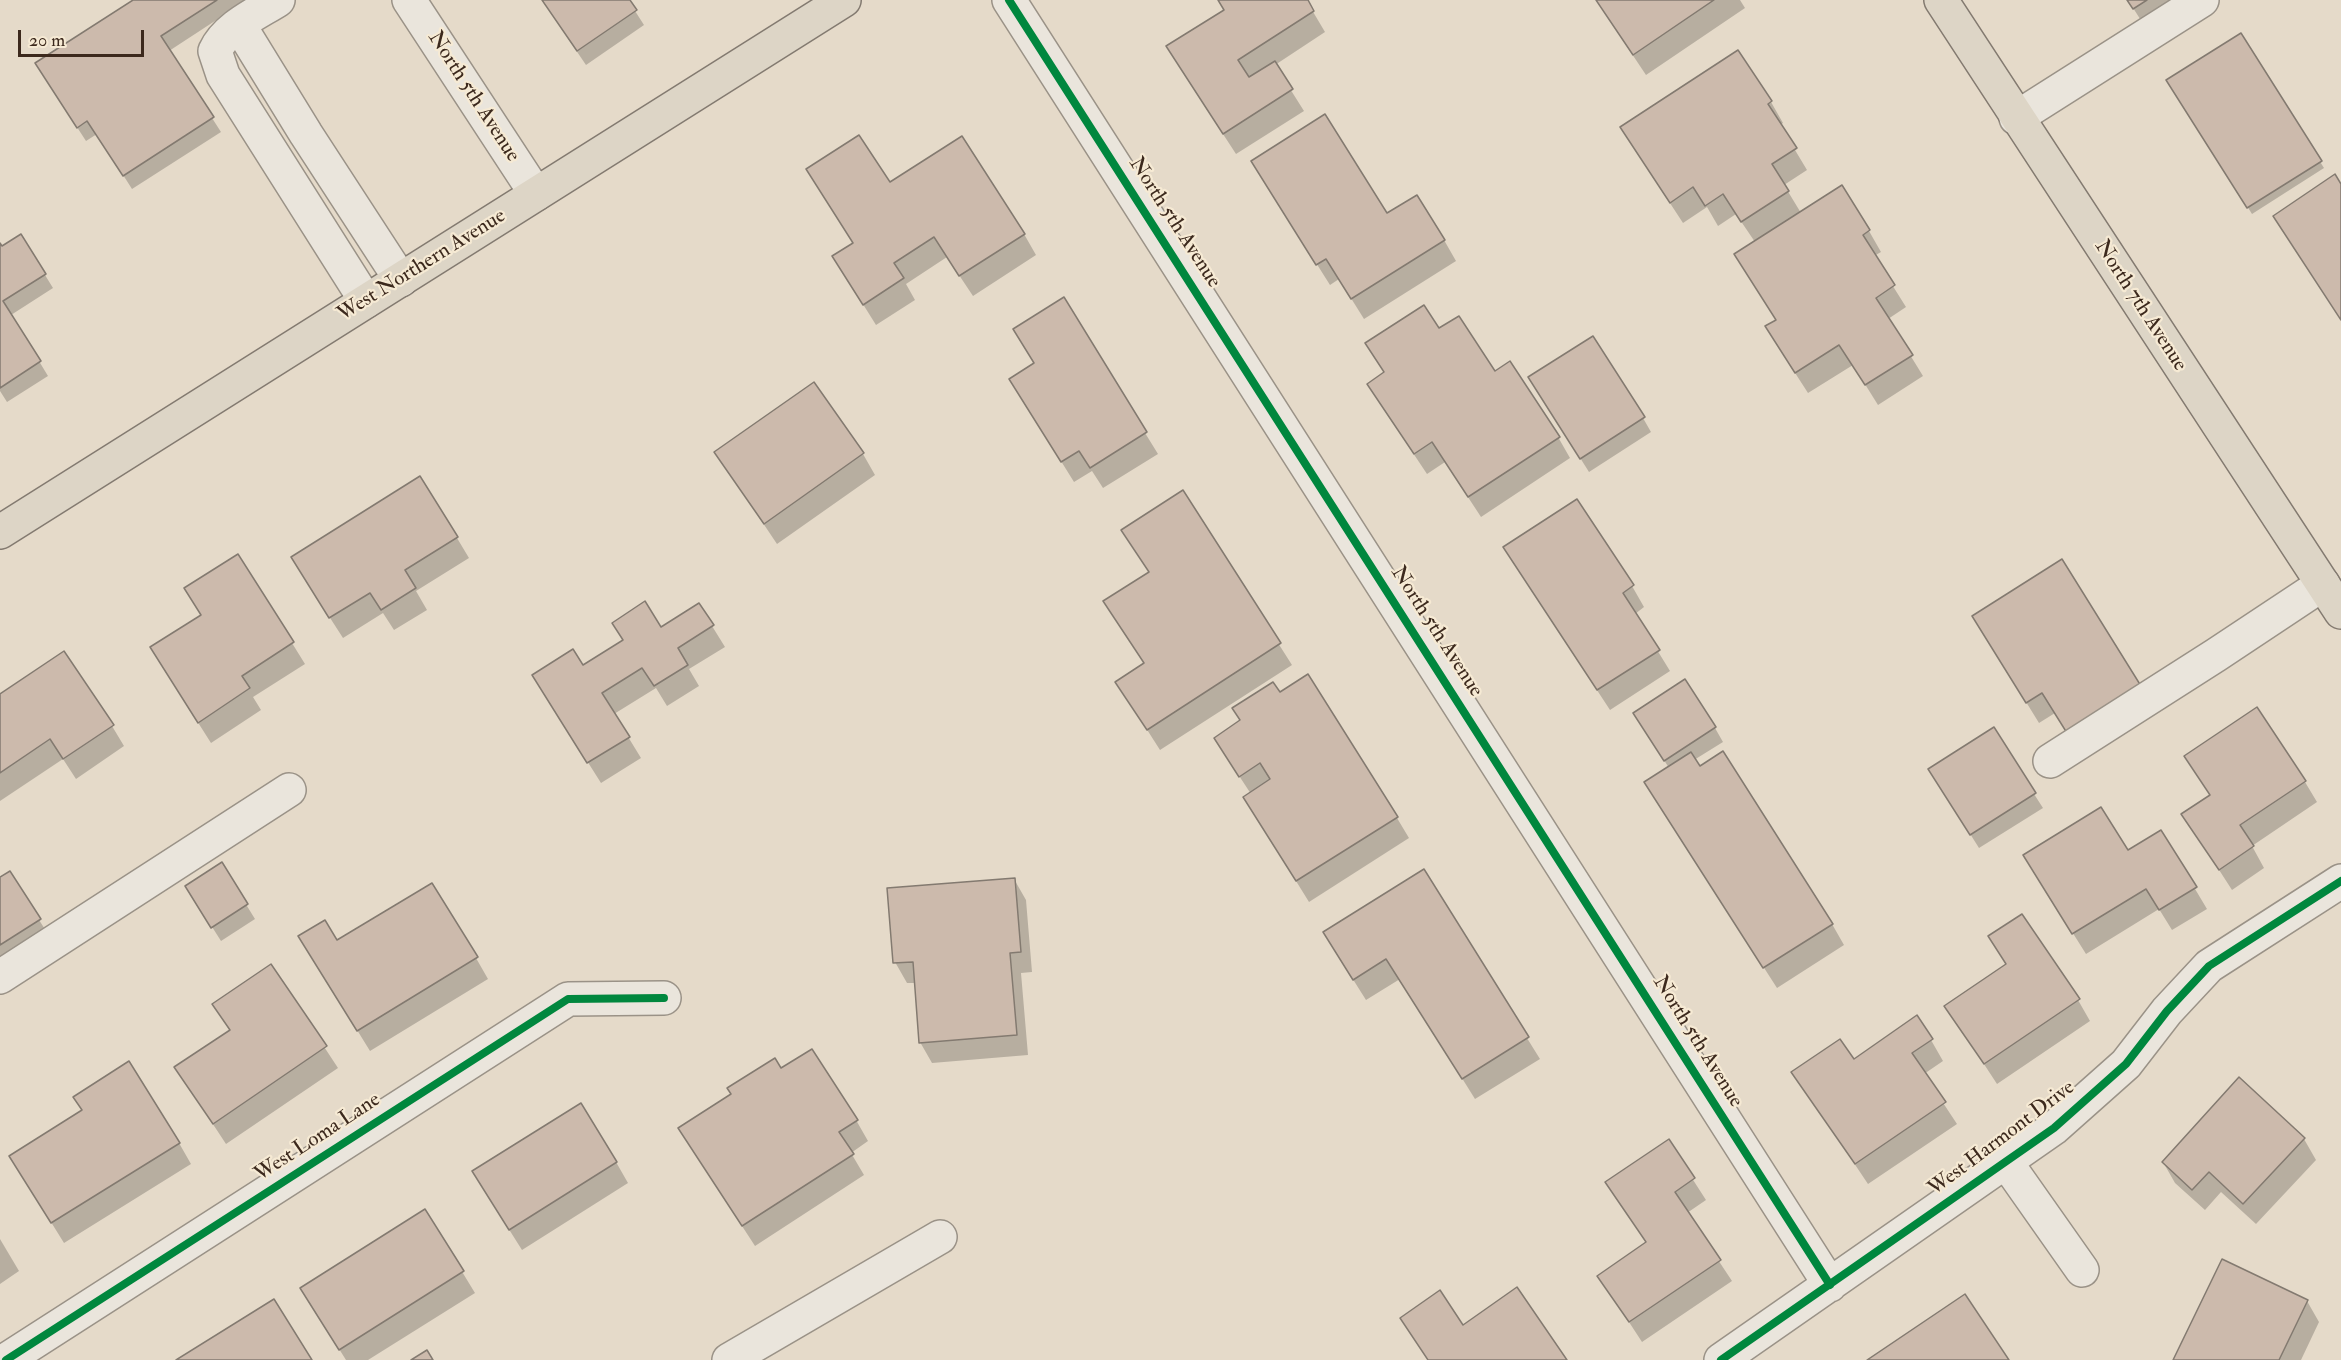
<!DOCTYPE html>
<html>
<head>
<meta charset="utf-8">
<style>
  body { margin:0 }
  #map { position:relative; width:2341px; height:1360px; overflow:hidden; background:#e5dac9; font-family:"IM FELL Double Pica",serif }
  canvas { display:block }
  .scale { position:absolute; left:18px; top:30px; width:126px; height:27px; box-sizing:border-box; border:3px solid #3c291d; border-top:0; padding-left:8px; font-size:18px; line-height:21px; white-space:nowrap; color:#3c291d; -webkit-text-stroke:4px #f6ead4; paint-order:stroke }
</style>
</head>
<body>
<div id="map">
<canvas width="2341" height="1360"></canvas>
<div class="scale">20 m</div>
</div>
<script>
const ctx = document.querySelector('canvas').getContext('2d');
ctx.lineJoin = 'round';
function fill(path, color) { ctx.fillStyle = color; ctx.fill(path, 'evenodd'); }
function stroke(path, color, width, dash) { ctx.strokeStyle = color; ctx.lineWidth = width; ctx.lineCap = dash ? 'butt' : 'round'; ctx.setLineDash(dash || []); ctx.stroke(path); }
function write(font, color, halo, rows, align = 'center') {
  ctx.font = font + ' "IM FELL Double Pica",serif'; ctx.lineWidth = 4.5; ctx.setLineDash([]); ctx.textBaseline = 'middle'; ctx.strokeStyle = halo; ctx.fillStyle = color; for (const [text, x, y, turn = 0] of rows) {
    ctx.save(); ctx.translate(x, y); ctx.rotate((+turn || 0) * Math.PI / 180); ctx.textAlign = isNaN(turn) ? turn : align; if (halo) ctx.strokeText(text, 0, 0); ctx.fillText(text, 0, 0); ctx.restore();
  }
}
fill(new Path2D(`
  M 136,0 L 247,0 L 169,51 L 221,132 L 132,189 L 97,134 L 86,141 L 45,78 Z
  M 542,0 L 628,0 L 644,25 L 586,65 Z
  M 1218,0 L 1306,0 L 1325,32 L 1275,65 L 1304,111 L 1236,154 L 1180,68 L 1225,11 Z
  M 1596,0 L 1740,0 L 1745,8 L 1646,75 Z
  M 2128,0 L 2177,0 L 2142,22 Z
  M 2240,35 L 2324,168 L 2252,214 L 2172,87 Z
  M 1738,52 L 1771,102 L 1783,123 L 1780,125 L 1807,170 L 1784,185 L 1801,213 L 1869,231 L 1881,252 L 1874,256 L 1906,307 L 1888,319 L 1923,376 L 1878,405 L 1853,365 L 1808,393 L 1779,348 L 1777,321 L 1755,242 L 1736,214 L 1718,226 L 1707,207 L 1683,223 L 1634,148 Z
  M 1265,182 L 1387,215 L 1444,240 L 1456,261 L 1364,319 L 1339,279 L 1330,285 Z
  M 889,184 L 1024,234 L 1036,255 L 973,296 L 947,257 L 906,284 L 915,300 L 876,325 L 846,277 L 854,244 Z
  M 0,246 L 45,275 L 53,288 L 11,315 L 48,376 L 7,402 L 0,391 Z
  M 1063,300 L 1158,454 L 1103,488 L 1092,471 L 1074,482 L 1023,400 L 1036,364 Z
  M 1439,330 L 1494,373 L 1558,437 L 1570,458 L 1481,517 L 1445,462 L 1427,474 L 1381,405 L 1385,374 Z
  M 1538,391 L 1643,418 L 1651,432 L 1589,472 Z
  M 716,453 L 863,454 L 875,475 L 777,544 Z
  M 1182,492 L 1292,665 L 1160,750 L 1130,703 L 1145,664 L 1117,622 L 1150,573 L 1135,551 Z
  M 457,538 L 469,558 L 416,591 L 427,610 L 394,630 L 383,613 L 343,638 L 305,579 Z
  M 238,556 L 305,664 L 253,697 L 261,710 L 211,743 L 164,669 L 202,616 Z
  M 2062,561 L 2055,713 L 2039,723 L 1986,637 Z
  M 1517,568 L 1632,586 L 1644,607 L 1635,614 L 1670,671 L 1610,710 Z
  M 699,605 L 725,647 L 689,669 L 699,686 L 667,706 L 656,688 L 614,714 L 641,758 L 601,783 L 546,696 L 582,667 L 660,629 Z
  M 1279,694 L 1397,818 L 1409,838 L 1309,902 L 1257,818 L 1251,794 L 1228,759 Z
  M 0,696 L 112,726 L 124,746 L 76,779 L 63,759 L 0,801 Z
  M 1643,727 L 1715,728 L 1723,742 L 1694,760 L 1832,924 L 1844,945 L 1777,988 L 1658,803 L 1669,768 Z
  M 2305,782 L 2317,802 L 2252,846 L 2264,868 L 2232,890 L 2183,814 Z
  M 1938,783 L 2034,794 L 2043,808 L 1979,848 Z
  M 2161,832 L 2207,909 L 2172,930 L 2159,909 L 2086,954 L 2037,876 L 2127,852 Z
  M 221,864 L 255,919 L 221,941 L 195,900 Z
  M 1423,871 L 1540,1059 L 1475,1099 L 1400,979 L 1366,1000 L 1337,954 Z
  M 9,873 L 48,934 L 0,965 L 0,879 Z
  M 1014,879 L 1026,900 L 1032,972 L 1021,973 L 1028,1055 L 932,1063 L 920,1042 L 916,983 L 907,983 L 895,962 Z
  M 337,942 L 476,958 L 488,979 L 370,1051 L 312,957 Z
  M 271,966 L 338,1068 L 226,1144 L 176,1068 L 230,1031 L 214,1004 Z
  M 2078,1000 L 2090,1021 L 1997,1084 L 1946,1006 Z
  M 1931,1040 L 1943,1061 L 1924,1074 L 1957,1124 L 1868,1184 L 1793,1072 L 1853,1061 Z
  M 781,1071 L 856,1120 L 868,1141 L 851,1153 L 864,1175 L 755,1246 L 692,1149 Z
  M 2304,1139 L 2316,1160 L 2256,1224 L 2221,1192 L 2205,1210 L 2175,1183 L 2163,1162 Z
  M 1668,1141 L 1706,1200 L 1687,1213 L 1732,1281 L 1642,1342 L 1599,1276 L 1647,1244 L 1607,1182 Z
  M 179,1143 L 191,1164 L 64,1243 L 23,1177 Z
  M 616,1162 L 628,1183 L 522,1250 L 486,1193 Z
  M 425,1211 L 475,1293 L 368,1360 L 346,1360 L 314,1309 Z
  M 0,1239 L 19,1271 L 0,1284 Z
  M 2307,1301 L 2319,1322 L 2301,1360 L 2174,1360 Z`), '#0003');
const building = new Path2D(`
  M 133,0 L 217,0 L 161,36 L 214,117 L 123,176 L 87,121 L 77,128 L 35,63 Z
  M 542,0 L 630,0 L 637,10 L 577,51 Z
  M 1218,0 L 1308,0 L 1314,11 L 1238,60 L 1249,77 L 1275,61 L 1293,89 L 1223,134 L 1166,46 L 1224,10 Z
  M 1596,0 L 1714,0 L 1633,55 Z
  M 2127,0 L 2147,0 L 2133,9 Z
  M 2241,33 L 2322,161 L 2247,208 L 2166,80 Z
  M 1738,50 L 1772,101 L 1768,104 L 1797,148 L 1772,164 L 1789,191 L 1741,222 L 1723,194 L 1705,206 L 1693,187 L 1670,203 L 1620,127 Z
  M 1325,114 L 1387,213 L 1417,195 L 1445,240 L 1351,299 L 1326,259 L 1316,265 L 1251,161 Z
  M 859,135 L 890,182 L 962,136 L 1025,234 L 959,276 L 934,237 L 894,263 L 904,278 L 863,305 L 832,256 L 853,243 L 806,169 Z
  M 2335,174 L 2341,184 L 2341,320 L 2273,216 Z
  M 1842,185 L 1870,230 L 1863,235 L 1895,285 L 1876,298 L 1913,355 L 1865,385 L 1839,345 L 1795,373 L 1765,326 L 1776,320 L 1734,254 Z
  M 21,234 L 46,274 L 3,301 L 41,361 L 0,388 L 0,243 L 2,246 Z
  M 1064,297 L 1147,432 L 1090,468 L 1079,451 L 1061,462 L 1009,379 L 1034,363 L 1013,329 Z
  M 1424,305 L 1439,328 L 1459,316 L 1495,371 L 1510,361 L 1560,437 L 1468,497 L 1432,442 L 1414,454 L 1367,384 L 1384,372 L 1365,343 Z
  M 1593,336 L 1645,417 L 1580,459 L 1528,377 Z
  M 814,382 L 864,453 L 764,524 L 714,452 Z
  M 420,476 L 458,537 L 405,570 L 416,588 L 381,610 L 370,593 L 329,618 L 291,557 Z
  M 1183,490 L 1281,643 L 1147,730 L 1115,682 L 1144,663 L 1103,601 L 1149,572 L 1121,530 Z
  M 1577,499 L 1634,585 L 1623,593 L 1660,650 L 1597,690 L 1503,547 Z
  M 238,554 L 294,642 L 242,676 L 250,688 L 198,723 L 150,647 L 201,615 L 184,588 Z
  M 2062,559 L 2141,686 L 2067,733 L 2042,693 L 2026,703 L 1972,616 Z
  M 645,601 L 661,627 L 699,603 L 714,625 L 678,648 L 688,665 L 654,686 L 642,668 L 602,693 L 630,737 L 587,763 L 532,675 L 573,649 L 583,665 L 623,640 L 612,623 Z
  M 64,651 L 114,725 L 63,759 L 50,739 L 0,773 L 0,694 Z
  M 1308,674 L 1398,817 L 1296,881 L 1243,797 L 1270,779 L 1260,763 L 1239,777 L 1214,738 L 1240,720 L 1232,708 L 1273,682 L 1280,692 Z
  M 1685,679 L 1716,727 L 1664,761 L 1633,713 Z
  M 2257,707 L 2306,781 L 2240,825 L 2254,846 L 2219,870 L 2181,814 L 2210,795 L 2184,756 Z
  M 1994,727 L 2036,793 L 1970,835 L 1928,769 Z
  M 1723,751 L 1833,924 L 1763,968 L 1644,782 L 1691,752 L 1700,766 Z
  M 2101,807 L 2128,850 L 2161,830 L 2197,887 L 2159,910 L 2146,889 L 2072,934 L 2023,855 Z
  M 222,862 L 248,904 L 211,928 L 185,886 Z
  M 1424,869 L 1529,1037 L 1462,1079 L 1386,959 L 1353,980 L 1323,932 Z
  M 10,871 L 41,919 L 0,945 L 0,877 Z
  M 1015,878 L 1021,952 L 1010,953 L 1017,1035 L 919,1043 L 913,962 L 893,963 L 887,888 Z
  M 432,883 L 478,957 L 357,1031 L 298,936 L 325,920 L 337,940 Z
  M 2022,914 L 2080,999 L 1984,1064 L 1944,1006 L 2006,964 L 1988,936 Z
  M 271,964 L 327,1046 L 213,1124 L 174,1067 L 230,1030 L 212,1004 Z
  M 1917,1015 L 1933,1039 L 1912,1053 L 1946,1102 L 1855,1164 L 1791,1072 L 1840,1039 L 1854,1059 Z
  M 812,1049 L 858,1120 L 839,1132 L 854,1154 L 742,1226 L 678,1128 L 731,1094 L 727,1088 L 775,1058 L 781,1068 Z
  M 129,1061 L 180,1143 L 51,1223 L 9,1156 L 82,1110 L 73,1097 Z
  M 2239,1077 L 2305,1138 L 2243,1204 L 2209,1172 L 2192,1190 L 2162,1162 Z
  M 581,1103 L 617,1162 L 509,1230 L 472,1171 Z
  M 1669,1139 L 1695,1178 L 1675,1192 L 1721,1260 L 1629,1322 L 1597,1276 L 1646,1242 L 1605,1182 Z
  M 425,1209 L 464,1271 L 339,1350 L 300,1288 Z
  M 2222,1259 L 2308,1300 L 2279,1360 L 2173,1360 Z
  M 1517,1287 L 1567,1360 L 1428,1360 L 1400,1318 L 1440,1290 L 1463,1325 Z
  M 1965,1294 L 2009,1360 L 1867,1360 Z
  M 274,1299 L 312,1360 L 176,1360 Z
  M 427,1350 L 433,1360 L 411,1360 Z`);
fill(building, '#ccbaac');
stroke(building, '#837a70', 1.5);
const minor = new Path2D(`
  M 278,0 C 256,14 226,27 215,51 L 223,75 L 366,301
  M 409,0 L 536,194
  M 1009,0 L 1830,1285
  M 239,25 L 306,134 L 401,280
  M 2016,118 L 2202,0
  M 2050,761 L 2216,655 L 2323,584
  M 0,977 L 289,790
  M 2006,1162 L 2082,1270
  M 6,1360 L 568,999 L 664,998
  M 729,1360 L 940,1237
  M 1721,1360 L 2054,1128 L 2126,1064 L 2167,1011 L 2209,966 L 2341,881`);
const major = new Path2D(`
  M 1941,0 L 2341,612
  M 0,532 L 844,0`);
stroke(minor, '#9a9287', 36);
stroke(major, '#837a70', 36);
stroke(minor, '#eae5dc', 33);
stroke(major, '#ddd5c6', 33);
stroke(new Path2D(`
  M 1009,0 L 1830,1285
  M 6,1360 L 568,999 L 664,998
  M 1721,1360 L 2054,1128 L 2126,1064 L 2167,1011 L 2209,966 L 2341,881`), '#00873e', 8);
write('21px', '#3c291d', '#f6ead4', [
  ["North 5th Avenue",473,97,57],
  ["North 5th Avenue",1174,223,57],
  ["West Northern Avenue",422,266,-32],
  ["North 7th Avenue",2140,306,57],
  ["North 5th Avenue",1436,632,57],
  ["North 5th Avenue",1697,1042,58],
  ["West Loma Lane",318,1138,-33],
  ["West Harmont Drive",2002,1139,-37]
]);
</script>
</body>
</html>
